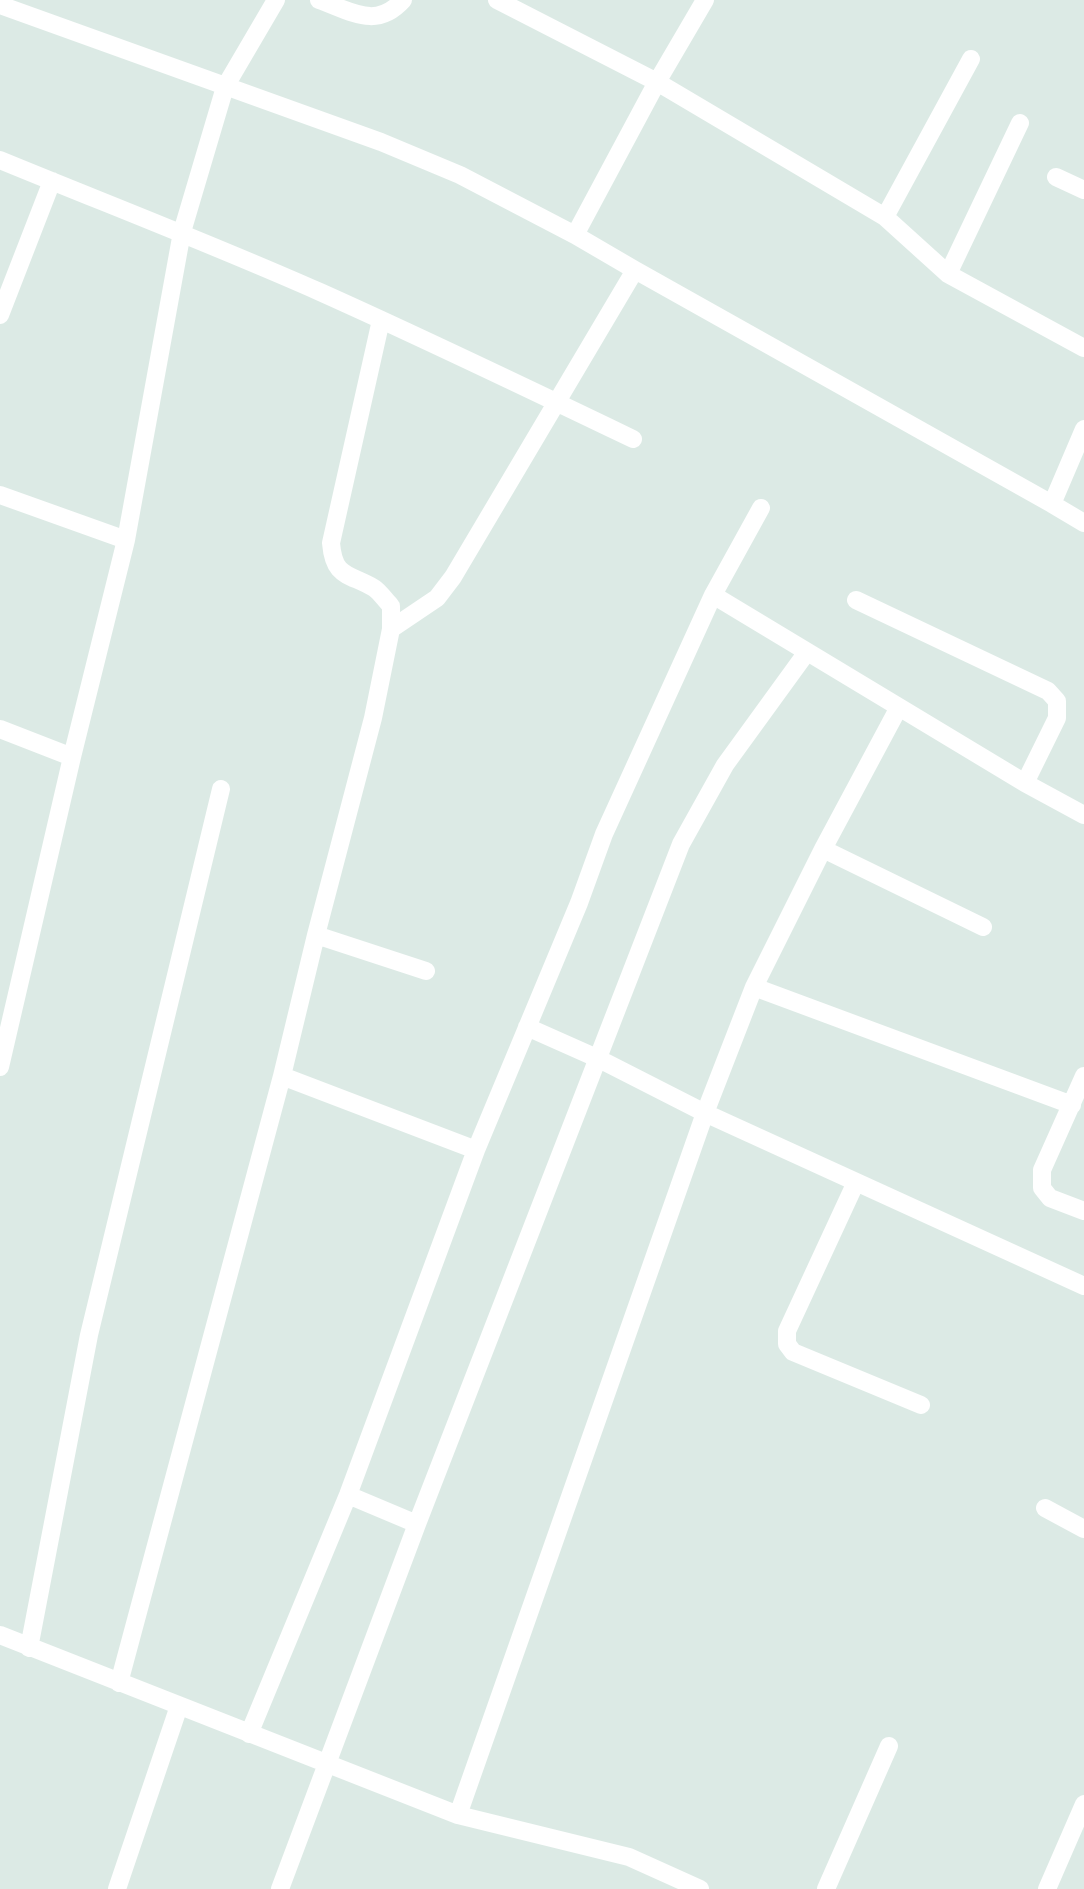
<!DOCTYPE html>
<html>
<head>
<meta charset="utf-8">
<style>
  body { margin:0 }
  canvas { display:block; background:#dceae5 }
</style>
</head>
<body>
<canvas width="1084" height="1889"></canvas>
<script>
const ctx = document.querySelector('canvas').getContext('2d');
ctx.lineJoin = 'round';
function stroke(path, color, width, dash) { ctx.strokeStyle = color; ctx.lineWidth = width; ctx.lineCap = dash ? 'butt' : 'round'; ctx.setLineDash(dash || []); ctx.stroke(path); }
stroke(new Path2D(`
  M 319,0 C 351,11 376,30 403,0
  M 497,0 L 657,82 L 885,217
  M 0,5 L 381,142 L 460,175 L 575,235 L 635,270 L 1052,504
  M 971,59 L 885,217 L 948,274 L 1084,348
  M 0,160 C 107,204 214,245 320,292 C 425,339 529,389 633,439
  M 1056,177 L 1084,190
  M 575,235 L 657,82 L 705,0
  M 948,274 L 1020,123
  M 0,315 L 52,181
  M 381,320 L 331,543 C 334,578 348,573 374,588 C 380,592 385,600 391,606 L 391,629 L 373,718 L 316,935 L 282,1076 L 476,1150
  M 1084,429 L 1052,504 L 1084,523
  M 0,495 L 126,540
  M 713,595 L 1025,783 L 1084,815
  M 856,600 L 1048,691 L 1057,701 L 1057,718 L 1025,783
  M 391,629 L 437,598 L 453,577 L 635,270
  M 0,729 L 72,757
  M 823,849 L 983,927
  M 316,935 L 426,971
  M 754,987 L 1072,1105
  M 527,1027 L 599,1059 L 705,1113 L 1084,1286
  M 0,1067 L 72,757 L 126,540 L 182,232 L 225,87 L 276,0
  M 1084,1076 L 1042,1170 L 1042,1188 L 1050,1198 L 1084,1211
  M 856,1182 L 787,1331 L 787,1344 L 793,1352 L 921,1405
  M 348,1495 L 417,1524
  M 1045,1508 L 1084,1529
  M 0,1635 L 458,1815 L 629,1857 L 700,1889
  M 29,1648 L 89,1335 L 221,789
  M 119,1683 L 282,1076
  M 249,1734 L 348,1495 L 476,1150 L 579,903 L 604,834 L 713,595 L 761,508
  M 458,1815 L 705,1113 L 754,987 L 823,849 L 899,707
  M 117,1889 L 179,1706
  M 280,1889 L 417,1524 L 681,844 L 725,765 L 807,652
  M 826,1889 L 889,1746
  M 1047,1889 L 1084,1804`), '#fff', 18);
</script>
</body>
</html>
